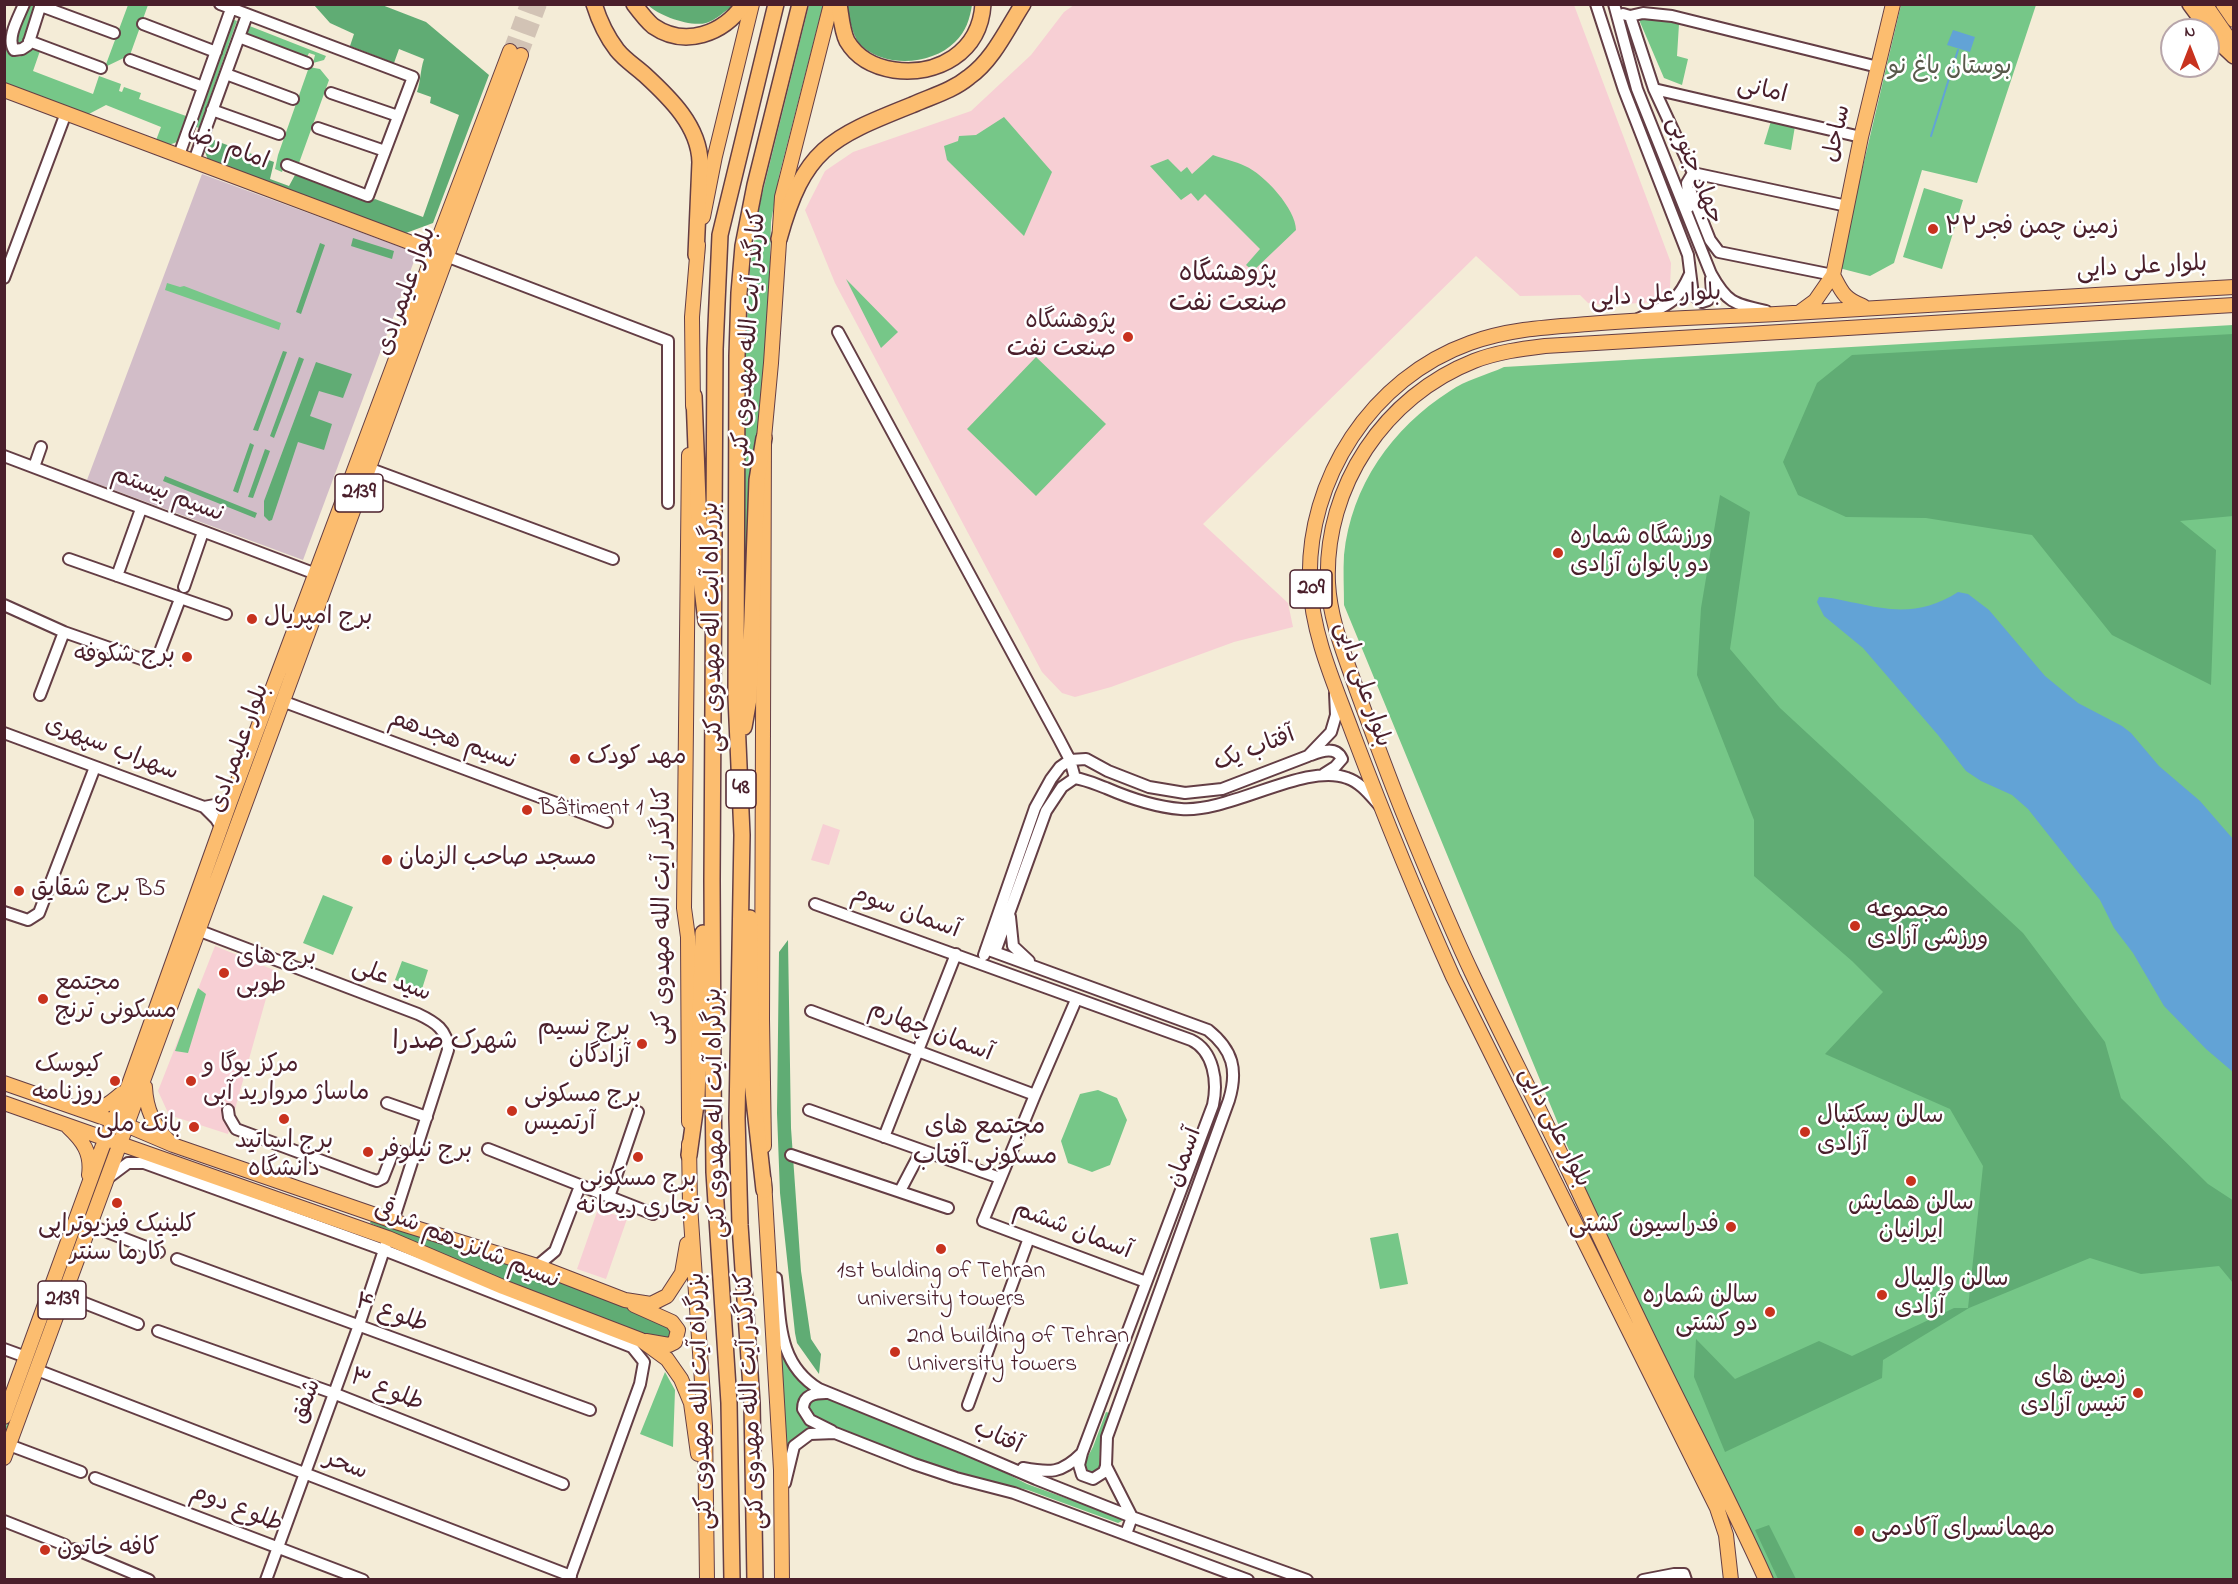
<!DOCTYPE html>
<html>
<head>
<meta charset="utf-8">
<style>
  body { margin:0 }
  #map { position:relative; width:2238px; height:1584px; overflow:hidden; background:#f4ecd7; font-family:"Indie Flower",sans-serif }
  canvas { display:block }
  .frame { position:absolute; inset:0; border:6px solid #4a1f2b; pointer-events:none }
  .north { position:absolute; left:2160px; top:18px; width:60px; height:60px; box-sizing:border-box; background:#fff; border:2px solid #b7a5aa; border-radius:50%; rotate:0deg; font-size:16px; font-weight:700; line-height:24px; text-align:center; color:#4a1f2b }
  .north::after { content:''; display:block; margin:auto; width:21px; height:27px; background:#c8321e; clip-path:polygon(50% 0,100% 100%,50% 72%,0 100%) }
</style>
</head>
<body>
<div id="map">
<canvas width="2238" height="1584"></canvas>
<div class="frame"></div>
<div class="north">N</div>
</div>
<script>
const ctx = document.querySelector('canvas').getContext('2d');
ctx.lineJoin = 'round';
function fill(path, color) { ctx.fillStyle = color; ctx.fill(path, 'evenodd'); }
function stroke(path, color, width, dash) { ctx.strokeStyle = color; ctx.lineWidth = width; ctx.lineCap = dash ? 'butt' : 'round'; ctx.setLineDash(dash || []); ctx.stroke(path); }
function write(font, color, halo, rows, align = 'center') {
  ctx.font = font + ' "Indie Flower","Playpen Sans Arabic",sans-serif'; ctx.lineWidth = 5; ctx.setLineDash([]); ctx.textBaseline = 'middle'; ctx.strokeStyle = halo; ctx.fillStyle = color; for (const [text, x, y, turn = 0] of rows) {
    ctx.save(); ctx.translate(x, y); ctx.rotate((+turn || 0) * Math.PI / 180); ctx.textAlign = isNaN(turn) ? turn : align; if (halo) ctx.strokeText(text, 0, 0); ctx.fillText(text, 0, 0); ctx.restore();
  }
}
fill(new Path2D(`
  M 1074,5 L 1574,5 L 1671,263 L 1670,289 L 1662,302 L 1601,305 L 1588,303 L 1580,295 L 1520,296 L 1476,256 L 1203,524 L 1288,603 L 1293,627 L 1234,642 L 1111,687 L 1075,697 L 1062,693 L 1042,672 L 835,283 L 805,210 L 825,171 L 853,152 L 971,111 L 1031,55 L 1064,12 Z
  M 823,824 L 840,830 L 829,865 L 811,860 Z
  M 215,946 L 274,970 L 228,1134 L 169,1115 L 158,1091 Z
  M 598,1209 L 627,1219 L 606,1279 L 577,1269 Z`), '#f7cfd4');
fill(new Path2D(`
  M 202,174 L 417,253 L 303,560 L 87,480 Z`), '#d2bdc8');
fill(new Path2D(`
  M 28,5 L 36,5 L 22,44 L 19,46 L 15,43 Z
  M 128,5 L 148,5 L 130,55 L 105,67 Z
  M 809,5 L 823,5 L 779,176 L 771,222 L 769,304 L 744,651 L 745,355 L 750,269 L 760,203 Z
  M 1901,5 L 2036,5 L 1977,183 L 1922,170 L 1894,263 L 1870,276 L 1839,268 Z
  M 1640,17 L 1679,24 L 1677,56 L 1688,59 L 1682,85 L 1664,78 L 1640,22 Z
  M 232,19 L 237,21 L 199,128 L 194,126 Z
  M 247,25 L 326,56 L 324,60 L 313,63 L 315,55 L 309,53 L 307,57 L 244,33 Z
  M 34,45 L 41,48 L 33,71 L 93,94 L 99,76 L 121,84 L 119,91 L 122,92 L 124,87 L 141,93 L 139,99 L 186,116 L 177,142 L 166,146 L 155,143 L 161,127 L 106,105 L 87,115 L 5,84 L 4,47 C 15,62 24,58 34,45 Z
  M 309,67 L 320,69 L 329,80 L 299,163 L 286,159 L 282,172 L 275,169 L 278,155 Z
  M 1004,117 L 1052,172 L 1024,236 L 947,160 L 944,146 L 958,141 L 959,136 L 976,135 Z
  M 1771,121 L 1795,126 L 1791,150 L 1764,144 Z
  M 1213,155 C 1224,159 1235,161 1245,166 C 1264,174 1296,209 1296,230 L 1253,271 L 1246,265 L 1260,249 L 1205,194 L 1198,201 L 1191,193 L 1181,200 L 1150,166 L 1168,159 L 1181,172 L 1187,167 L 1192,174 Z
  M 1924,188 L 1963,200 L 1942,269 L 1903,257 Z
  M 846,279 L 898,332 L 881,348 Z
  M 167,283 L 180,287 L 184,286 L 281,323 L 279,330 L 165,290 Z
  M 2233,325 L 2233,1579 L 1771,1579 L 1609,1247 L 1344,605 C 1344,589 1343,571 1344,555 C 1351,486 1392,428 1450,391 C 1465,380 1487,375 1504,367 Z
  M 1036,357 L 1106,424 L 1036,496 L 967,429 Z
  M 323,895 L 353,907 L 333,955 L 303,943 Z
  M 402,961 L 428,970 L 422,989 L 395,980 Z
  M 198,988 L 206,994 L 188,1053 L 175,1051 Z
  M 1098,1090 L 1117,1098 L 1127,1120 L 1110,1165 L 1092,1172 L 1068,1163 L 1061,1141 L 1080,1094 Z
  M 100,1166 L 104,1168 L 5,1441 L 5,1429 Z
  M 1398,1233 L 1408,1284 L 1380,1289 L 1370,1238 Z
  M 779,1332 L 813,1390 L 799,1410 C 802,1421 810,1424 820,1430 L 787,1459 Z
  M 665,1372 L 675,1390 L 673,1447 L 640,1434 Z
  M 824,1396 L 953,1446 L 1027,1484 L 1121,1518 L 1122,1521 L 1118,1523 L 1028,1490 L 957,1473 L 873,1445 L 812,1418 L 807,1404 L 809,1401 Z
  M 1106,1412 L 1110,1413 L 1100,1447 L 1099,1469 L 1091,1473 L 1086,1470 L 1085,1462 L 1093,1447 Z`), '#76c788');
fill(new Path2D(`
  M 314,5 L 382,5 L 426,22 L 489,75 L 433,223 L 406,233 L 208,160 L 204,149 L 208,138 L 274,162 L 270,179 L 289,186 L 295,175 L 369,201 L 375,199 L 423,217 L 459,115 L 430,103 L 431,97 L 417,92 C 421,80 420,71 424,59 L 399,49 L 394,63 L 350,46 L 354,34 L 330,23 Z
  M 648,5 L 734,5 C 726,10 715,21 706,23 C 690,27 659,16 648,5 Z
  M 847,5 L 848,4 L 972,5 C 970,18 966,32 955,42 C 933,64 889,68 864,48 C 852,39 850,19 847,5 Z
  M 353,238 L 394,251 L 392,259 L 351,246 Z
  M 320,243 L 325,245 L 301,314 L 296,312 Z
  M 2233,334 L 2233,516 L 2180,521 L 2216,550 L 2211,685 L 2112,635 L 2032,535 L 1926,518 L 1846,517 L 1798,495 L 1783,462 L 1817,383 L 1852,355 Z
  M 283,351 L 287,352 L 258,431 L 253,430 Z
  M 299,357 L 304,359 L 274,438 L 270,436 Z
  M 316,362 L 352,374 L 343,398 L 319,391 L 310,416 L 332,424 L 324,450 L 298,442 L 272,520 L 269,521 L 264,516 L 264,501 Z
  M 250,443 L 254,445 L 238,493 L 233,491 Z
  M 265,449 L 270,451 L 253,498 L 248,497 Z
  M 165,476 L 257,513 L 255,518 L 163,481 Z
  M 1720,495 L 1750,512 L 1730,649 L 1780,708 L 2023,933 L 2105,1042 L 2121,1098 L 2208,1184 L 2234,1201 L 2233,1283 L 2219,1266 L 2141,1274 L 2090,1258 L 1969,1308 L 1883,1360 L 1882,1378 L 1725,1452 L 1694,1377 L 1696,1339 L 1735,1379 L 1819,1341 L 1852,1356 L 1954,1308 L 1968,1308 L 1983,1166 L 1950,1109 L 1825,1054 L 1883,992 L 1852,961 L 1754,876 L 1754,820 L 1697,675 L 1701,608 Z
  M 788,940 L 791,1128 L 801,1271 L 811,1339 L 821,1354 L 819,1374 L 797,1343 L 795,1333 L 780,1193 L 777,1113 L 779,952 Z
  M 372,1219 L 525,1267 L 619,1303 L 671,1326 L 670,1337 L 661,1340 L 645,1336 L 532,1293 L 370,1223 Z
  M 1769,1525 L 1796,1579 L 1778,1579 L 1755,1530 Z`), '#60ac74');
fill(new Path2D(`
  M 1953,30 L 1975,37 L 1970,52 L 1947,45 Z
  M 1958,592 L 1968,594 L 1989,610 L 2045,676 L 2078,703 L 2122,726 L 2131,733 L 2159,766 L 2200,801 L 2233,839 L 2233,1072 L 2206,1049 L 2164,1006 L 2133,953 L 2114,928 L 2100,900 L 2028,809 L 2012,795 L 1981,781 L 1966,771 L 1938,735 L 1863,648 L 1824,616 L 1817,602 L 1819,597 C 1831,597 1844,601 1856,603 C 1894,612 1924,614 1958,592 Z`), '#62a3d6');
stroke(new Path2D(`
  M 1931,136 L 1958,50`), '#62a3d6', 2);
stroke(new Path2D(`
  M 510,51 L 527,4
  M 521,55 L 540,4`), '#d2c3b5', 14, [14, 7]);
const minor = new Path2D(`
  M 24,4 C 19,17 6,38 14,50 L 22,49 L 28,45 L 41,4
  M 220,4 L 413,77 L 368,196 L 287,165
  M 1596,4 L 1624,90 L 1688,255 L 1693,295 L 1702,302 L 1708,300 L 1712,292 L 1711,279
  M 1614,4 L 1637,89 L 1711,274 C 1727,303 1734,304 1766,311
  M 41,6 L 114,33
  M 1623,14 L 1630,16 L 1654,89 L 1693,173 L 1687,183 L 1689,207
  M 1630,16 L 1643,13 L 1672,16 L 1878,67
  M 143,24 L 216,52
  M 239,37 L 307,63
  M 29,41 L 101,68
  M 130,60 L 203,87
  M 226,74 L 293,99
  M 1654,89 L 1861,137
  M 331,93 L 398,116
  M 212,110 L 279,134
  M 318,128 L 385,151
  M 179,155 L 231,9
  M 194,161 L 247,15
  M 1693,173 L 1847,206
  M 1691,192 L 1710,240 L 1719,252 L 1833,275
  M 446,256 L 668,341 L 668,503
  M 4,278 L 66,113
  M 1638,319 C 1668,304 1676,305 1690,274
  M 838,332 L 1059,739 L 1070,760 L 1075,778
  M 4,456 L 316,574
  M 34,467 L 41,447
  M 368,468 L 613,559
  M 69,559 L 226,614
  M 117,576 L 141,509
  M 184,587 L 203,532
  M 4,605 L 64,632 L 147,661 L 158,657 L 180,599
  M 40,695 L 64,632
  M 282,701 L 607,822
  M 4,733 L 204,807 L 216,819 L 221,827
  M 1311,755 C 1322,751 1336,746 1342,759 L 1335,767 L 1324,774
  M 1075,778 C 1087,780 1095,784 1106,788 C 1129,798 1156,807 1181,809 C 1230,813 1306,762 1347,778 C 1360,782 1370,795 1379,805
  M 204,807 L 230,802
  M 815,904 L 1191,1040 C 1214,1051 1218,1082 1213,1105 L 1082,1453 L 1079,1465 L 1082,1475 L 1093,1479 L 1104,1472 L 1106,1466
  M 4,912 L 28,920 L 39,913 L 95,767
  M 1010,917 L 1013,946 L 1029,961
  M 200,931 L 418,1014 C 435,1022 448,1030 448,1050 L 393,1221
  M 986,949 L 1208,1030 C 1233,1050 1238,1070 1229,1100 L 1107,1437 L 1106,1466 L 1132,1517 L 1126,1534
  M 995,952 L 1046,811 L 1062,787 L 1075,778
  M 984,955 L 1035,808 L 1051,779 L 1060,767 L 1070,760 L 1086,759 L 1108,771 L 1149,787 L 1185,793 L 1222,789 L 1308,756 L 1331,732 L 1336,715 L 1335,693
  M 1076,1000 L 1035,1095 L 983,1221 L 1146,1282
  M 811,1011 L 1035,1095
  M 387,1103 L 427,1117
  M 228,1110 L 229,1117 L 236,1129 L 371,1179 L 377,1181 L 383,1178 L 394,1150 L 414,1157
  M 809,1110 L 1000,1178
  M 884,1137 L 956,954
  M 488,1149 L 653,1214
  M 791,1155 L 948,1208
  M 108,1178 L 128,1163 L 144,1163 L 384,1250 L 632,1347 L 644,1362 L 640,1384 L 569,1580
  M 900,1191 L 921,1151
  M 609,1197 L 638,1112
  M 89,1225 L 159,1252
  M 177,1259 L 590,1410
  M 537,1266 L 555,1251 L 580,1186
  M 776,1278 C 781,1321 777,1363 819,1389 L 959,1446 L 1036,1479 L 1132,1517 L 1307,1580
  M 64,1295 L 138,1324
  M 158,1331 L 333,1393 L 563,1484
  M 4,1349 L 26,1357
  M 37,1370 L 571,1576
  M 826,1393 C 814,1393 803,1395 803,1409 L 810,1420 L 832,1431
  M 968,1405 L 1029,1238
  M 9,1445 L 81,1472
  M 1023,1468 C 1050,1473 1061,1474 1082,1453
  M 95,1478 L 363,1580
  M 785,1483 L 794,1446 L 810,1434 L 835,1433 L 914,1464 L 956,1478 L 1014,1493 L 1248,1580
  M 4,1521 L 65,1545
  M 75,1549 L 149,1580
  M 266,1580 L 359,1325 L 386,1244
  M 1643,1580 L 1674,1574 L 1684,1574 L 1686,1580`);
const major = new Path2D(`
  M 2205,4 L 2234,46
  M 2223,4 L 2234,20
  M 4,90 L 441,254
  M 703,217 L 715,156 L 752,4
  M 1833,275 C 1842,292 1844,299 1863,306
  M 1800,312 L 1815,301 L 1833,275 L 1861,137 L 1893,4
  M 693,406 L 692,317 L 698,245
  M 4,1083 L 133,1128 L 173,1145 L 393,1221 L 537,1266 L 625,1300 L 651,1304 L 667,1296 L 682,1273 L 687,1244
  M 145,1087 C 146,1109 153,1126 169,1141
  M 4,1103 L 388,1238 L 503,1287 L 641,1340 L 667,1359 L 681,1379 L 691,1403 L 698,1454
  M 83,1109 C 103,1109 107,1106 122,1093
  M 689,1122 L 688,937 L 684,908 L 689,455
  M 68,1127 C 83,1141 92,1153 89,1175
  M 689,1144 L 690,1205 L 705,1426 L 707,1580
  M 764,1146 L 762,1019 L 764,438 L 771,363 L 782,197 L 831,4
  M 764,1180 L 781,1470 L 782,1580
  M 634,1305 L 672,1322 L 678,1330 L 675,1342 L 669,1345 L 646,1341
  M 4,1417 L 102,1148 L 128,1087 L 230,802 L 397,356 L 434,251 L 510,51
  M 4,1458 L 521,55
  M 1731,1580 L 1726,1535 L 1717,1508 L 1453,977 C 1417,897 1384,816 1353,734 C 1335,685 1312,635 1310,583 C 1306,479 1372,378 1470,343 C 1508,329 1548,327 1588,324 C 1651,319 1713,317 1776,314 C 1928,306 2081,295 2234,287
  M 1766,1580 C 1735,1511 1700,1444 1667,1377 C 1632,1307 1600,1237 1567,1167 C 1536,1101 1502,1037 1471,971 C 1446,918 1424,864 1402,810 C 1386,770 1371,729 1356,688 C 1344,653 1330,620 1328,583 C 1324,486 1385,396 1474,361 C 1497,352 1521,349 1545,346 L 2234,305`);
const highway = new Path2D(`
  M 594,4 C 599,20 607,37 617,50 C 625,60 635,66 645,75 C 670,98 699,126 700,162 L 696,255
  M 634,4 C 640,12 646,20 653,26 C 685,48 723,34 744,4
  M 839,4 C 841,16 842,31 847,41 C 857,58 875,67 894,70 C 937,76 980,53 983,4
  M 2190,4 L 2216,39 L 2234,56
  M 779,239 C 804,149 829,138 912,105 C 932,96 952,91 969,77 C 993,60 1007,29 1023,4
  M 694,396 L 701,580 L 706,621
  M 744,727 L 749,699 L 757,480 L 764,438
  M 750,918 L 751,1073 L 764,1190
  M 689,1155 L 697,1097 L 703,933
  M 732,1580 L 729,1403 L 714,1172 L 713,1075 L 712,880 L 715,349 L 720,235 L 776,4
  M 755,1580 L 752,1403 L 740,1225 L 737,1118 L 742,835 L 736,697 L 737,356 L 739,293 L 743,246 L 755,185 L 800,4`);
stroke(minor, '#643e45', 14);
stroke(major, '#643e45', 16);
stroke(highway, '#643e45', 18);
stroke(minor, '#fff', 10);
stroke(major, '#fcbd6f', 14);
stroke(highway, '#fcbd6f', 15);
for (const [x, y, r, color] of [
  [1933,229,6,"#c8321e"],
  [1128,337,6,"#c8321e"],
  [1558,553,6,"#c8321e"],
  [252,619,6,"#c8321e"],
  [187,657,6,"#c8321e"],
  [575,759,6,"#c8321e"],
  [527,810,6,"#c8321e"],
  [387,860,6,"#c8321e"],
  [19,891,6,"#c8321e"],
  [1855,926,6,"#c8321e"],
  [224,973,6,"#c8321e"],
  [43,999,6,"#c8321e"],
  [642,1044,6,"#c8321e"],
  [115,1081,6,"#c8321e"],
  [191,1081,6,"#c8321e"],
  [512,1111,6,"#c8321e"],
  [284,1119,6,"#c8321e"],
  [194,1127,6,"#c8321e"],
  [1805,1132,6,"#c8321e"],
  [368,1152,6,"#c8321e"],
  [638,1157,6,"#c8321e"],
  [1911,1181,6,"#c8321e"],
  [117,1203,6,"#c8321e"],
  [1731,1227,6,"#c8321e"],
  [941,1249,6,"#c8321e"],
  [1882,1295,6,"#c8321e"],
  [1770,1312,6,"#c8321e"],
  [895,1352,6,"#c8321e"],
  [2138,1393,6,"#c8321e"],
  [1859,1531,6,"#c8321e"],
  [45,1550,6,"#c8321e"]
]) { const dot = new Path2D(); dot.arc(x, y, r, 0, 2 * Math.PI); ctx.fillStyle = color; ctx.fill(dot); stroke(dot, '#fff', 2); }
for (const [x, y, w] of [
  [359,493,48],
  [1311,589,42],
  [741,789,30],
  [62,1300,48]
]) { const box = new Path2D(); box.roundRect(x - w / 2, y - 19, w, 38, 4.5); ctx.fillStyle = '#fff'; ctx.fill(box); stroke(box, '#4a1f2b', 1.5); }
write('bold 22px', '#4a1f2b', null, [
  ["2139",359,493],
  ["209",1311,589],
  ["48",741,789],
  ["2139",62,1300]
]);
write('24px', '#595a4c', '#fff', [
  ["بوستان باغ نو",1950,69]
]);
write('24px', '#4a1f2b', '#fff', [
  ["امانی",1762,92,13],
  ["ساحل",1839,134,-78],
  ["امام رضا",227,149,21],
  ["جهاد جنوبی",1693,171,68],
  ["بلوار علی دایی",2142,269,-3],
  ["بلوار علیمرادی",408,292,-70],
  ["بلوار علی دایی",1656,298,-3],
  ["کنارگذر آیت الله مهدوی کنی",751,338,-86],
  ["نسیم بیستم",167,496,21],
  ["بزرگراه آیت اله مهدوی کنی",715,627,-91],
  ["بلوار علی دایی",1361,685,71],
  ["نسیم هجدهم",452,742,20],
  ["بلوار علیمرادی",241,749,-70],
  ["سهراب سپهری",111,750,21],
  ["آفتاب یک",1255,751,-21],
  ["آسمان سوم",905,914,20],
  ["کنارگذر آیت الله مهدوی کنی",665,916,-90],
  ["سید علی",391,982,21],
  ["آسمان چهارم",930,1033,21],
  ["بزرگراه آیت اله مهدوی کنی",718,1113,-91],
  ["بلوار علی دایی",1553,1128,63],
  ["آسمان",1186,1158,-70],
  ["آسمان ششم",1072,1232,21],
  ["نسیم شانزدهم شرقی",466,1247,22],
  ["طلوع ۴",391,1315,20],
  ["طلوع ۳",386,1392,22],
  ["بزرگراه آیت الله مهدوی کنی",703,1401,-92],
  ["کنارگذر آیت الله مهدوی کنی",753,1401,-93],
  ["شفق",308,1402,-70],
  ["آفتاب",997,1439,24],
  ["سحر",345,1467,21],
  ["طلوع دوم",236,1510,21]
]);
write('24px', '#4a1f2b', '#fff', [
  ["زمین چمن فجر۲۲",1945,229],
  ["پژوهشگاه",1116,323,"right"],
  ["صنعت نفت",1116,351,"right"],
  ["ورزشگاه شماره",1570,539],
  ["دو بانوان آزادی",1570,567],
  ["برج امپریال",264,619],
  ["برج شکوفه",175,657,"right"],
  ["مهد کودک",587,759],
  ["Bâtiment 1",539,810],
  ["مسجد صاحب الزمان",399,860],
  ["برج شقایق B5",31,891],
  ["مجموعه",1867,912],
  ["ورزشی آزادی",1867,940],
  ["برج های",236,959],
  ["طوبی",236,987],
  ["مجتمع",55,985],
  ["مسکونی ترنج",55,1013],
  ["برج نسیم",630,1030,"right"],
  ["آزادگان",630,1058,"right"],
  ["کیوسک",103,1067,"right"],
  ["روزنامه",103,1095,"right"],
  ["مرکز یوگا و",203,1067],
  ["ماساژ مروارید آبی",203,1095],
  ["برج مسکونی",524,1097],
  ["آرتمیس",524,1125],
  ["سالن بسکتبال",1817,1118],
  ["آزادی",1817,1146],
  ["بانک ملی",182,1127,"right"],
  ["برج اساتید",284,1143,"center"],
  ["دانشگاه",284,1171,"center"],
  ["برج نیلوفر",380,1152],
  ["برج مسکونی",638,1181,"center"],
  ["تجاری ریحانه",638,1209,"center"],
  ["سالن همایش",1911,1205,"center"],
  ["ایرانیان",1911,1233,"center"],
  ["کلینیک فیزیوتراپی",117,1227,"center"],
  ["کارما سنتر",117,1255,"center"],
  ["فدراسیون کشتی",1719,1227,"right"],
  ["1st bulding of Tehran",941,1273,"center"],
  ["university towers",941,1301,"center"],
  ["سالن والیبال",1894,1281],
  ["آزادی",1894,1309],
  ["سالن شماره",1758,1298,"right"],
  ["دو کشتی",1758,1326,"right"],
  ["2nd building of Tehran",907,1338],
  ["University towers",907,1366],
  ["زمین های",2126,1379,"right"],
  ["تنیس آزادی",2126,1407,"right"],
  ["مهمانسرای آکادمی",1871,1531],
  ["کافه خاتون",57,1550]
], 'left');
write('26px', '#4a1f2b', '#fff', [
  ["پژوهشگاه",1228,276],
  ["صنعت نفت",1228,306],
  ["شهرک صدرا",455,1044],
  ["مجتمع های",985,1129],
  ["مسکونی آفتاب",985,1159]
]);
</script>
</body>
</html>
